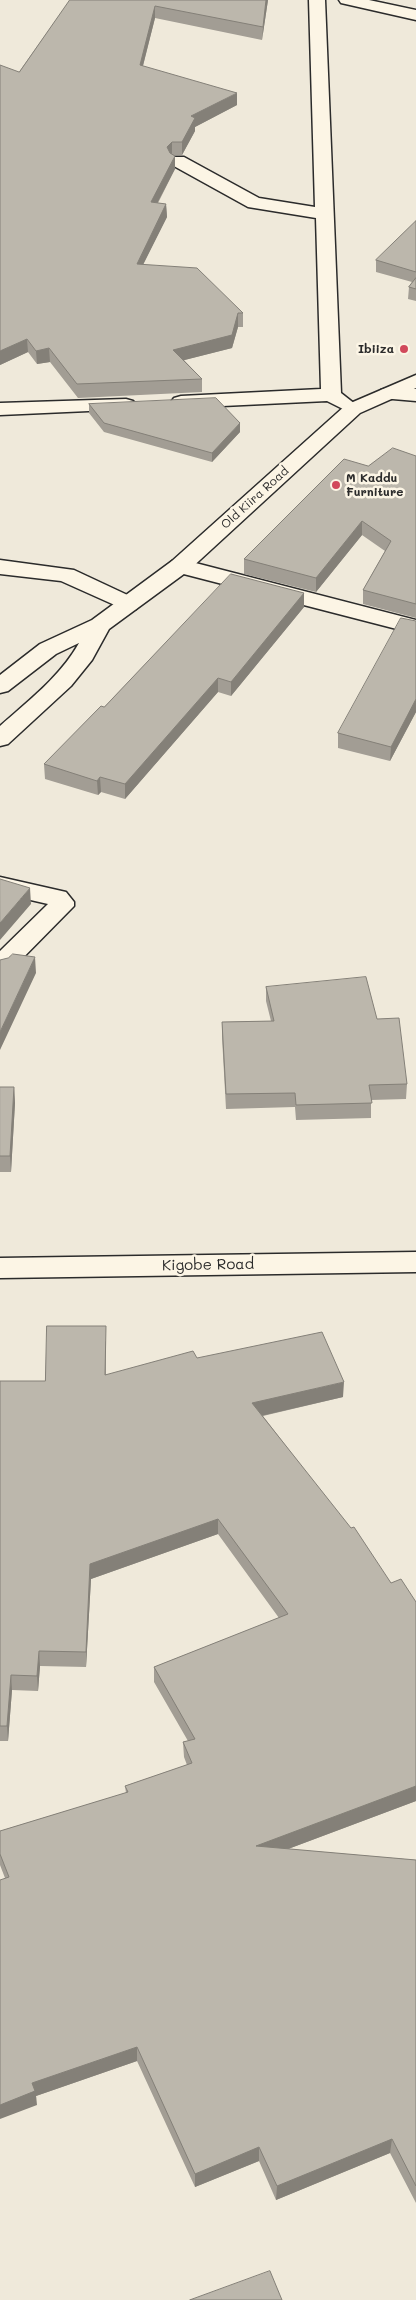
<!DOCTYPE html>
<html>
<head>
<meta charset="utf-8">
<style>
  body { margin:0 }
  canvas { display:block; background:#efe9da }
</style>
</head>
<body>
<canvas width="416" height="2300"></canvas>
<script>
const ctx = document.querySelector('canvas').getContext('2d');
ctx.lineJoin = 'round';
function stroke(path, color, width, dash) { ctx.strokeStyle = color; ctx.lineWidth = width; ctx.lineCap = dash ? 'butt' : 'round'; ctx.setLineDash(dash || []); ctx.stroke(path); }
function fill(path, color) { ctx.fillStyle = color; ctx.fill(path, 'evenodd'); }
function write(font, color, halo, rows, align = 'center') {
  ctx.font = font + ' Mali,sans-serif'; ctx.lineWidth = 5; ctx.setLineDash([]); ctx.textBaseline = 'middle'; ctx.strokeStyle = halo; ctx.fillStyle = color; for (const [text, x, y, turn = 0] of rows) {
    ctx.save(); ctx.translate(x, y); ctx.rotate((+turn || 0) * Math.PI / 180); ctx.textAlign = isNaN(turn) ? turn : align; if (halo) ctx.strokeText(text, 0, 0); ctx.fillText(text, 0, 0); ctx.restore();
  }
}
const service = new Path2D(`
  M 388,388 L 416,389 L 416,401 L 381,398 L 378,394 L 381,390 Z
  M 180,559 L 416,620 L 416,634 L 172,571 L 169,566 L 172,561 Z
  M 0,560 L 74,570 L 136,599 L 139,604 L 136,609 L 128,611 L 61,581 L 0,574 Z
  M 0,877 L 66,892 L 74,902 L 74,906 L 9,972 L 0,974 L 0,951 L 48,904 L 0,893 Z`);
const minor = new Path2D(`
  M 309,0 L 325,0 L 341,393 L 355,404 L 352,408 L 345,410 L 327,401 L 181,408 L 174,406 L 171,402 L 174,398 L 181,396 L 321,389 L 316,218 L 248,207 L 172,165 L 169,161 L 172,157 L 184,157 L 259,198 L 315,207 Z
  M 339,0 L 369,0 L 416,10 L 416,20 L 341,3 Z
  M 126,399 L 133,401 L 136,405 L 133,409 L 0,415 L 0,403 Z`);
const tertiary = new Path2D(`
  M 416,1252 L 416,1272 L 0,1278 L 0,1258 Z`);
const secondary = new Path2D(`
  M 416,375 L 416,388 L 360,413 L 188,571 L 109,629 L 92,660 L 71,686 L 8,744 L 0,746 L 0,726 C 28,701 60,677 79,643 L 56,654 L 8,691 L 0,693 L 0,675 L 40,644 L 92,620 L 172,561 L 346,405 Z`);
stroke(service, '#2b2b2b', 3);
stroke(minor, '#2b2b2b', 3);
stroke(tertiary, '#2b2b2b', 3);
stroke(secondary, '#2b2b2b', 3);
fill(service, '#fcf5e5');
fill(minor, '#fcf5e5');
fill(tertiary, '#fcf5e5');
fill(secondary, '#fcf5e5');
fill(new Path2D(`
  M 70,0 L 268,0 L 262,40 L 155,18 L 143,66 L 237,105 L 195,127 L 195,131 L 182,155 L 173,155 L 175,169 L 158,203 L 166,204 L 167,217 L 143,264 L 243,313 L 243,327 L 238,327 L 232,348 L 184,360 L 202,379 L 202,392 L 78,398 L 50,362 L 37,364 L 28,352 L 0,365 L 19,72 Z
  M 416,221 L 416,301 L 408,299 L 409,287 L 412,282 L 376,272 L 376,260 Z
  M 89,404 L 240,432 L 212,462 L 104,432 L 89,413 Z
  M 416,456 L 416,618 L 363,604 L 363,590 L 385,551 L 362,535 L 316,592 L 244,574 L 244,559 L 368,466 Z
  M 304,593 L 304,607 L 231,696 L 218,692 L 125,799 L 101,792 L 98,795 L 45,779 L 44,764 L 104,707 Z
  M 416,621 L 416,712 L 390,761 L 338,748 L 338,733 Z
  M 266,987 L 377,1019 L 407,1084 L 406,1099 L 371,1100 L 371,1118 L 296,1120 L 295,1107 L 226,1109 L 222,1037 L 222,1022 L 271,1021 L 266,1001 Z
  M 0,1087 L 14,1087 L 15,1103 L 11,1172 L 0,1172 Z
  M 106,1341 L 106,1375 L 197,1358 L 343,1397 L 263,1416 L 391,1583 L 416,1602 L 416,1801 L 288,1849 L 416,1860 L 416,2203 L 390,2153 L 276,2200 L 259,2161 L 195,2187 L 137,2061 L 36,2096 L 37,2105 L 5,1878 L 0,1865 L 0,1831 L 126,1793 L 125,1786 L 187,1765 L 184,1757 L 183,1742 L 188,1741 L 154,1682 L 154,1667 L 279,1618 L 218,1534 L 91,1579 L 86,1667 L 40,1666 L 38,1691 L 12,1690 L 8,1741 L 0,1741 L 0,1381 L 45,1381 Z`), '#a29d94');
fill(new Path2D(`
  M 266,0 L 268,0 L 262,40 L 263,27 Z
  M 155,6 L 155,18 L 140,77 L 140,65 Z
  M 237,93 L 237,105 L 195,127 L 195,131 L 182,155 L 182,142 L 191,116 Z
  M 172,142 L 172,155 L 168,160 L 167,147 Z
  M 175,156 L 175,169 L 151,215 L 151,202 Z
  M 166,204 L 167,217 L 137,277 L 137,264 Z
  M 238,313 L 238,327 L 232,348 L 173,363 L 173,350 Z
  M 27,339 L 28,352 L 0,365 L 0,351 Z
  M 49,348 L 50,362 L 37,364 L 36,351 Z
  M 240,423 L 240,432 L 212,462 L 212,453 Z
  M 362,521 L 362,535 L 316,592 L 316,578 Z
  M 304,593 L 304,607 L 231,696 L 231,682 Z
  M 218,678 L 218,692 L 125,799 L 125,784 Z
  M 416,699 L 416,712 L 390,761 L 391,747 Z
  M 100,777 L 101,792 L 98,795 L 97,781 Z
  M 30,888 L 31,904 L 0,940 L 0,923 Z
  M 35,957 L 36,973 L 0,1050 L 0,1032 Z
  M 14,1087 L 15,1103 L 11,1172 L 10,1156 Z
  M 344,1382 L 343,1397 L 252,1418 L 252,1403 Z
  M 218,1519 L 218,1534 L 91,1579 L 86,1667 L 86,1652 L 90,1564 Z
  M 39,1651 L 40,1666 L 38,1691 L 37,1676 Z
  M 11,1675 L 12,1690 L 8,1741 L 7,1726 Z
  M 416,1786 L 416,1801 L 256,1861 L 256,1846 Z
  M 137,2047 L 137,2061 L 36,2096 L 37,2105 L 0,2119 L 0,2105 L 32,2083 Z
  M 392,2139 L 390,2153 L 276,2200 L 277,2186 Z
  M 259,2147 L 259,2161 L 195,2187 L 195,2174 Z`), '#848078');
const building = new Path2D(`
  M 70,0 L 266,0 L 263,27 L 155,6 L 140,65 L 237,93 L 191,116 L 195,118 L 182,142 L 172,142 L 167,147 L 170,153 L 175,156 L 151,202 L 166,204 L 137,264 L 197,268 L 243,313 L 238,313 L 232,335 L 173,350 L 202,379 L 77,384 L 49,348 L 36,351 L 27,339 L 0,351 L 0,65 L 19,72 Z
  M 416,221 L 416,272 L 376,260 Z
  M 416,278 L 416,289 L 409,287 Z
  M 216,398 L 240,423 L 212,453 L 104,423 L 89,404 Z
  M 393,448 L 416,456 L 416,604 L 363,590 L 391,541 L 362,521 L 316,578 L 244,559 L 344,459 L 368,466 Z
  M 231,574 L 304,593 L 231,682 L 218,678 L 125,784 L 100,777 L 97,781 L 44,764 L 101,706 L 104,707 Z
  M 401,618 L 416,621 L 416,699 L 391,747 L 338,733 Z
  M 0,879 L 30,888 L 0,923 Z
  M 13,954 L 35,957 L 0,1032 L 0,960 L 8,958 Z
  M 366,977 L 377,1019 L 399,1018 L 407,1084 L 369,1085 L 372,1103 L 296,1105 L 295,1093 L 226,1094 L 222,1022 L 274,1021 L 266,987 Z
  M 0,1087 L 14,1087 L 10,1156 L 0,1156 Z
  M 47,1326 L 106,1326 L 105,1375 L 193,1351 L 197,1358 L 322,1332 L 344,1382 L 252,1403 L 351,1528 L 354,1527 L 391,1583 L 401,1579 L 416,1602 L 416,1786 L 256,1846 L 416,1860 L 416,2186 L 392,2139 L 277,2186 L 259,2147 L 195,2174 L 137,2047 L 32,2083 L 35,2091 L 0,2105 L 0,1880 L 9,1877 L 0,1854 L 0,1831 L 128,1792 L 125,1786 L 192,1763 L 183,1742 L 195,1739 L 154,1667 L 288,1614 L 218,1519 L 90,1564 L 86,1652 L 39,1651 L 37,1676 L 11,1675 L 7,1726 L 0,1726 L 0,1381 L 45,1381 Z
  M 270,2271 L 282,2300 L 190,2300 Z`);
fill(building, '#bcb7ac');
stroke(building, '#848078', 1);
for (const [x, y, r, color] of [
  [404,349,5,"#d1495b"],
  [336,485,5,"#d1495b"]
]) { const dot = new Path2D(); dot.arc(x, y, r, 0, 2 * Math.PI); ctx.fillStyle = color; ctx.fill(dot); stroke(dot, '#fcf5e5', 2); }
write('bold 12px', '#2b2b2b', '#fcf5e5', [
  ["Ibiiza",394,349],
  ["M Kaddu",346,478,"left"],
  ["Furniture",346,492,"left"]
], 'right');
write('12px', '#2b2b2b', '#fcf5e5', [
  ["Old Kiira Road",255,498,-42]
]);
write('15px', '#2b2b2b', '#fcf5e5', [
  ["Kigobe Road",208,1265,-1]
]);
</script>
</body>
</html>
